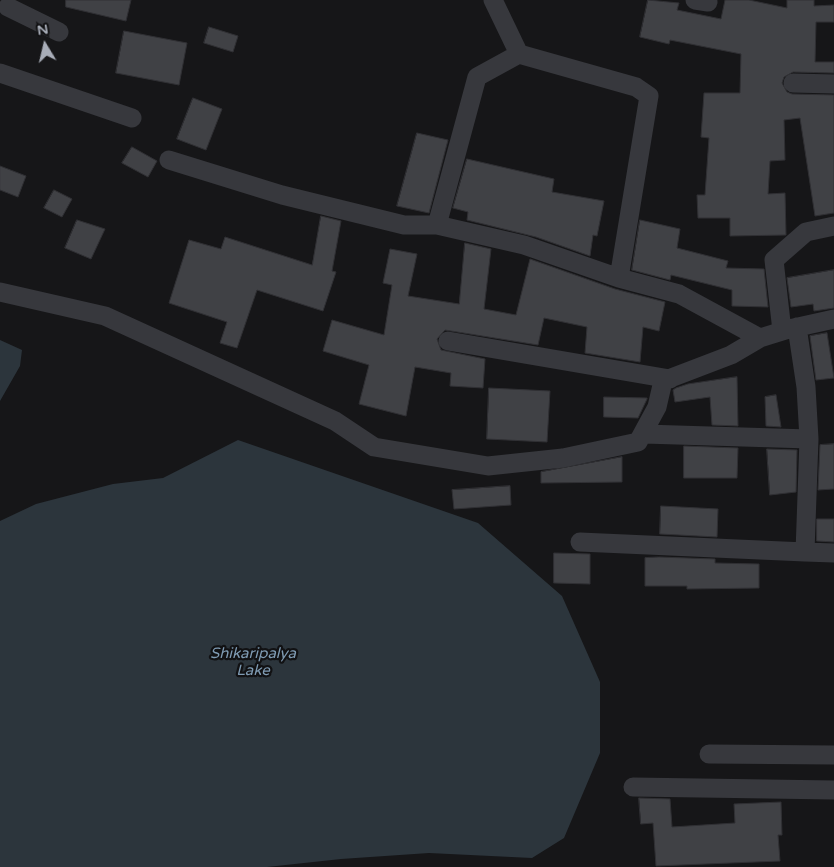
<!DOCTYPE html>
<html>
<head>
<meta charset="utf-8">
<style>
  body { margin:0 }
  #map { position:relative; width:834px; height:867px; overflow:hidden; background:#161618; font-family:"Varela Round",sans-serif }
  canvas { display:block }
  .north { position:absolute; left:20px; top:20px; width:50px; height:50px; -webkit-text-stroke:4px #111113; paint-order:stroke; rotate:351deg; font-size:14px; font-weight:700; line-height:20px; text-align:center; color:#a8adb8 }
  .north::after { content:''; display:block; margin:auto; width:18px; height:22px; background:#a8adb8; clip-path:polygon(50% 0,100% 100%,50% 72%,0 100%) }
</style>
</head>
<body>
<div id="map">
<canvas width="834" height="867"></canvas>
<div class="north">N</div>
</div>
<script>
const ctx = document.querySelector('canvas').getContext('2d');
ctx.lineJoin = 'round';
function fill(path, color) { ctx.fillStyle = color; ctx.fill(path, 'evenodd'); }
function stroke(path, color, width, dash) { ctx.strokeStyle = color; ctx.lineWidth = width; ctx.lineCap = dash ? 'butt' : 'round'; ctx.setLineDash(dash || []); ctx.stroke(path); }
function write(font, color, halo, rows, align = 'center') {
  ctx.font = font + ' "Varela Round",sans-serif'; ctx.lineWidth = 4.5; ctx.setLineDash([]); ctx.textBaseline = 'middle'; ctx.strokeStyle = halo; ctx.fillStyle = color; for (const [text, x, y, turn = 0] of rows) {
    ctx.save(); ctx.translate(x, y); ctx.rotate((+turn || 0) * Math.PI / 180); ctx.textAlign = isNaN(turn) ? turn : align; if (halo) ctx.strokeText(text, 0, 0); ctx.fillText(text, 0, 0); ctx.restore();
  }
}
fill(new Path2D(`
  M 0,340 L 22,350 L 20,366 L 0,401 Z
  M 238,440 L 478,523 L 562,596 L 600,682 L 600,753 L 564,838 L 532,858 L 429,853 L 341,859 L 267,867 L 0,867 L 0,521 L 36,504 L 113,484 L 163,478 Z`), '#2c353c');
const building = new Path2D(`
  M 66,0 L 131,0 L 126,21 L 66,7 Z
  M 648,0 L 679,3 L 677,10 L 721,19 L 725,0 L 749,0 L 787,8 L 787,0 L 814,0 L 814,6 L 834,5 L 834,22 L 816,22 L 815,62 L 834,62 L 834,73 L 793,72 L 784,77 L 782,83 L 787,92 L 792,94 L 834,95 L 834,213 L 815,216 L 800,118 L 784,120 L 785,160 L 770,161 L 768,194 L 785,193 L 786,235 L 730,236 L 730,218 L 698,218 L 697,195 L 705,195 L 709,138 L 701,137 L 704,93 L 740,93 L 741,54 L 670,40 L 669,44 L 640,37 Z
  M 209,27 L 238,36 L 233,52 L 204,43 Z
  M 124,31 L 187,43 L 179,85 L 116,73 Z
  M 193,98 L 222,109 L 206,150 L 177,139 Z
  M 417,133 L 448,140 L 429,213 L 397,206 Z
  M 132,147 L 157,161 L 148,177 L 122,163 Z
  M 467,159 L 554,179 L 552,192 L 604,201 L 597,236 L 593,235 L 590,256 L 536,237 L 467,220 L 468,212 L 453,208 Z
  M 0,166 L 26,176 L 18,197 L 0,190 Z
  M 54,190 L 72,199 L 62,217 L 44,208 Z
  M 321,216 L 341,221 L 332,271 L 336,272 L 323,311 L 257,290 L 237,348 L 220,343 L 227,322 L 169,303 L 189,240 L 221,249 L 225,237 L 312,265 Z
  M 77,220 L 105,229 L 91,259 L 65,248 Z
  M 640,220 L 680,229 L 677,248 L 728,261 L 726,268 L 764,269 L 768,307 L 732,306 L 732,290 L 671,275 L 670,280 L 632,270 Z
  M 465,243 L 491,249 L 484,309 L 516,315 L 530,259 L 615,289 L 665,302 L 659,331 L 643,327 L 640,362 L 585,353 L 587,327 L 544,318 L 538,345 L 445,330 L 437,339 L 441,350 L 485,359 L 483,388 L 450,386 L 451,373 L 415,367 L 406,416 L 359,404 L 369,365 L 323,351 L 332,320 L 384,335 L 392,285 L 383,283 L 390,249 L 417,254 L 408,296 L 459,304 Z
  M 834,270 L 834,308 L 814,311 L 813,304 L 791,307 L 787,278 Z
  M 827,333 L 834,378 L 816,380 L 810,336 Z
  M 737,377 L 738,426 L 712,425 L 710,397 L 675,402 L 673,390 L 676,388 L 688,384 Z
  M 489,388 L 550,391 L 547,442 L 487,439 Z
  M 776,395 L 781,427 L 766,426 L 765,397 Z
  M 604,397 L 647,398 L 647,399 L 638,418 L 604,417 Z
  M 834,444 L 834,489 L 818,490 L 820,445 Z
  M 684,446 L 738,448 L 737,478 L 684,478 Z
  M 767,449 L 797,450 L 796,492 L 770,495 Z
  M 622,457 L 622,482 L 541,483 L 541,472 Z
  M 510,486 L 511,505 L 454,509 L 452,490 Z
  M 661,506 L 718,509 L 717,537 L 660,534 Z
  M 817,519 L 834,519 L 834,542 L 817,541 Z
  M 554,553 L 590,554 L 590,584 L 554,583 Z
  M 659,557 L 715,559 L 715,563 L 759,564 L 759,588 L 687,589 L 687,586 L 645,586 L 645,558 Z
  M 639,798 L 670,799 L 672,827 L 735,823 L 734,804 L 781,802 L 782,835 L 778,835 L 780,861 L 656,866 L 653,823 L 641,824 Z`);
fill(building, '#404145');
stroke(building, '#303034', 1);
stroke(new Path2D(`
  M 493,0 L 519,54 L 636,87 L 649,96 L 619,278
  M 695,0 L 708,2
  M 8,7 L 59,32
  M 0,73 L 132,118
  M 793,83 L 834,84
  M 169,160 L 282,195 L 404,225 L 437,225 L 524,245 L 619,278 L 679,294 L 760,338
  M 437,225 L 477,77 L 519,54
  M 0,292 L 105,316 L 335,421 L 374,447 L 488,466 L 563,458 L 638,442 L 657,407 L 663,381 L 731,355 L 760,338 L 789,329 L 834,319
  M 782,331 L 774,260 L 806,232 L 834,226
  M 448,341 L 670,379
  M 644,434 L 809,439
  M 580,542 L 805,552 L 809,439 L 806,387 L 797,327
  M 805,552 L 834,553
  M 709,754 L 834,755
  M 633,787 L 834,790`), '#37383d', 19);
write('italic 15px', '#7f9bb3', '#111113', [
  ["Shikaripalya",253,654],
  ["Lake",253,671]
]);
</script>
</body>
</html>
